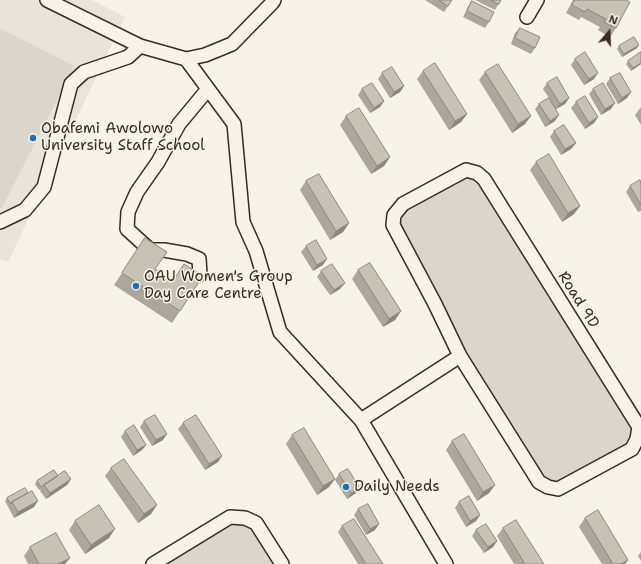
<!DOCTYPE html>
<html>
<head>
<meta charset="utf-8">
<style>
  body { margin:0 }
  #map { position:relative; width:641px; height:564px; overflow:hidden; background:#f7f3e8; font-family:"Shantell Sans",sans-serif }
  canvas { display:block }
  .north { position:absolute; left:589px; top:12px; width:40px; height:40px; -webkit-text-stroke:3px #f7f3e8; paint-order:stroke; rotate:19deg; font-size:11px; font-weight:700; line-height:16px; text-align:center; color:#3b2a1e }
  .north::after { content:''; display:block; margin:auto; width:14px; height:18px; background:#3b2a1e; clip-path:polygon(50% 0,100% 100%,50% 72%,0 100%) }
</style>
</head>
<body>
<div id="map">
<canvas width="641" height="564"></canvas>
<div class="north">N</div>
</div>
<script>
const ctx = document.querySelector('canvas').getContext('2d');
ctx.lineJoin = 'round';
function fill(path, color) { ctx.fillStyle = color; ctx.fill(path, 'evenodd'); }
function stroke(path, color, width, dash) { ctx.strokeStyle = color; ctx.lineWidth = width; ctx.lineCap = dash ? 'butt' : 'round'; ctx.setLineDash(dash || []); ctx.stroke(path); }
function write(font, color, halo, rows, align = 'center') {
  ctx.font = font + ' "Shantell Sans",sans-serif'; ctx.lineWidth = 3; ctx.setLineDash([]); ctx.textBaseline = 'middle'; ctx.strokeStyle = halo; ctx.fillStyle = color; for (const [text, x, y, turn = 0] of rows) {
    ctx.save(); ctx.translate(x, y); ctx.rotate((+turn || 0) * Math.PI / 180); ctx.textAlign = isNaN(turn) ? turn : align; if (halo) ctx.strokeText(text, 0, 0); ctx.fillText(text, 0, 0); ctx.restore();
  }
}
fill(new Path2D(`
  M 0,0 L 92,0 L 125,17 L 8,262 L 0,259 Z`), '#e9e4d9');
fill(new Path2D(`
  M 0,28 L 74,66 L 2,208 L 0,208 Z
  M 466,175 L 479,181 L 632,422 L 633,430 L 631,440 L 623,450 L 557,485 L 542,479 L 454,330 L 399,227 L 400,216 L 404,209 Z
  M 231,521 L 243,522 L 254,528 L 277,564 L 161,564 Z`), '#dbd6cb');
const street = new Path2D(`
  M 47,0 L 140,46 L 186,59 L 205,55 L 232,44 L 272,3 L 274,0
  M 527,17 L 537,0
  M 186,59 L 234,124 L 243,222 L 256,251 L 280,332 L 361,420 L 446,564
  M 466,170 L 477,173 L 484,179 L 639,427 L 637,439 L 632,449 L 558,489 L 548,487 L 539,482 L 460,356 L 435,304 L 393,225 L 394,215 L 403,204 Z
  M 0,222 L 25,210 L 44,187 L 71,84 L 84,72 L 128,57 L 140,46
  M 200,274 L 199,259 L 187,254 L 164,250 L 150,250 L 127,229 L 128,212 L 137,192 L 158,162 L 179,124 L 208,89
  M 361,420 L 460,356
  M 153,564 L 230,517 L 245,518 L 256,523 L 282,564`);
stroke(street, '#3b2a1e', 16);
stroke(street, '#f7f3e8', 13);
fill(new Path2D(`
  M 425,0 L 452,0 L 444,12 Z
  M 475,0 L 501,0 L 495,10 Z
  M 573,0 L 626,0 L 616,28 L 610,37 L 598,30 L 600,27 L 581,17 L 579,20 L 566,13 Z
  M 472,1 L 489,22 L 485,28 L 463,17 L 468,7 Z
  M 520,28 L 535,48 L 531,54 L 511,44 L 515,33 Z
  M 639,45 L 637,48 L 622,57 L 617,49 L 619,46 Z
  M 575,59 L 594,79 L 584,85 L 571,65 Z
  M 628,61 L 641,64 L 631,71 L 626,64 Z
  M 423,71 L 467,114 L 461,122 L 449,130 L 417,79 Z
  M 485,72 L 525,124 L 512,133 L 479,80 Z
  M 382,73 L 404,86 L 400,92 L 390,98 L 378,79 Z
  M 610,78 L 627,98 L 618,104 L 606,84 Z
  M 547,83 L 569,98 L 565,104 L 556,109 L 555,121 L 545,127 L 535,109 L 539,104 L 549,98 L 543,89 Z
  M 362,89 L 384,101 L 380,107 L 370,113 L 358,95 Z
  M 593,89 L 611,109 L 601,115 L 589,94 Z
  M 576,102 L 598,117 L 594,123 L 585,129 L 571,108 Z
  M 641,107 L 641,125 L 635,115 Z
  M 346,116 L 390,157 L 384,166 L 371,174 L 340,125 Z
  M 554,131 L 576,143 L 571,149 L 561,155 L 550,137 Z
  M 536,162 L 580,206 L 574,214 L 562,222 L 530,170 Z
  M 306,181 L 349,223 L 343,232 L 330,240 L 300,190 Z
  M 641,183 L 641,211 L 638,212 L 626,192 L 630,186 Z
  M 145,238 L 155,269 L 173,281 L 184,264 L 180,311 L 172,323 L 114,285 Z
  M 306,246 L 323,265 L 313,271 L 301,252 Z
  M 358,270 L 401,311 L 395,320 L 383,327 L 352,279 Z
  M 321,271 L 340,289 L 330,295 L 317,277 Z
  M 144,421 L 163,440 L 152,446 L 140,427 Z
  M 183,423 L 218,462 L 205,470 L 178,429 Z
  M 125,431 L 146,445 L 142,450 L 133,456 L 121,437 Z
  M 292,435 L 335,479 L 329,487 L 317,495 L 286,444 Z
  M 452,441 L 495,485 L 489,493 L 477,501 L 446,450 Z
  M 111,468 L 151,514 L 138,523 L 105,476 Z
  M 339,474 L 360,488 L 356,493 L 347,499 L 335,480 Z
  M 58,476 L 71,479 L 67,485 L 46,499 L 40,491 L 41,489 L 39,490 L 35,484 L 37,481 Z
  M 7,498 L 34,507 L 14,518 L 5,501 Z
  M 459,502 L 480,515 L 476,521 L 466,527 L 455,508 Z
  M 358,509 L 375,530 L 366,535 L 354,515 Z
  M 585,518 L 628,560 L 625,564 L 602,564 L 579,527 Z
  M 75,521 L 109,538 L 85,554 L 69,530 Z
  M 342,526 L 383,564 L 358,564 L 338,532 Z
  M 503,528 L 544,564 L 514,564 L 497,536 Z
  M 476,530 L 497,541 L 493,547 L 484,553 L 472,536 Z
  M 30,547 L 65,564 L 28,564 L 24,556 Z
  M 641,552 L 641,561 L 638,556 Z`), '#aca69d');
fill(new Path2D(`
  M 639,45 L 637,48 L 622,57 L 624,54 Z
  M 641,63 L 641,64 L 631,71 L 633,68 Z
  M 598,73 L 594,79 L 584,85 L 589,79 Z
  M 404,86 L 400,92 L 390,98 L 394,92 Z
  M 631,92 L 627,98 L 618,104 L 622,98 Z
  M 569,98 L 565,104 L 556,109 L 560,104 Z
  M 384,101 L 380,107 L 370,113 L 374,108 Z
  M 615,103 L 611,109 L 601,115 L 605,109 Z
  M 467,114 L 461,122 L 449,130 L 455,121 Z
  M 559,115 L 555,121 L 545,127 L 550,121 Z
  M 531,116 L 525,124 L 512,133 L 518,124 Z
  M 598,117 L 594,123 L 585,129 L 589,123 Z
  M 576,143 L 571,149 L 561,155 L 565,149 Z
  M 390,157 L 384,166 L 371,174 L 377,166 Z
  M 580,206 L 574,214 L 562,222 L 568,213 Z
  M 349,223 L 343,232 L 330,240 L 336,231 Z
  M 327,259 L 323,265 L 313,271 L 317,265 Z
  M 345,283 L 340,289 L 330,295 L 334,290 Z
  M 401,311 L 395,320 L 383,327 L 389,319 Z
  M 167,434 L 163,440 L 152,446 L 156,440 Z
  M 146,445 L 142,450 L 133,456 L 137,450 Z
  M 222,456 L 218,462 L 205,470 L 209,464 Z
  M 71,479 L 67,485 L 46,499 L 50,493 Z
  M 335,479 L 329,487 L 317,495 L 323,486 Z
  M 495,485 L 489,493 L 477,501 L 483,492 Z
  M 360,488 L 356,493 L 347,499 L 351,493 Z
  M 38,501 L 34,507 L 14,518 L 18,512 Z
  M 157,505 L 151,514 L 138,523 L 144,514 Z
  M 480,515 L 476,521 L 466,527 L 470,521 Z
  M 379,524 L 375,530 L 366,535 L 370,529 Z
  M 115,529 L 109,538 L 85,554 L 91,545 Z
  M 497,541 L 493,547 L 484,553 L 488,547 Z
  M 70,558 L 65,564 L 58,564 Z
  M 628,560 L 625,564 L 621,564 Z`), '#8c877f');
const building = new Path2D(`
  M 439,0 L 452,0 L 448,6 Z
  M 491,0 L 501,0 L 499,4 Z
  M 575,0 L 626,0 L 630,2 L 616,28 L 604,22 L 606,19 L 587,9 L 585,12 L 572,5 Z
  M 472,1 L 494,12 L 489,22 L 467,11 Z
  M 520,28 L 540,37 L 535,48 L 515,38 Z
  M 634,37 L 639,45 L 624,54 L 619,46 Z
  M 585,52 L 598,73 L 589,79 L 575,59 Z
  M 641,52 L 641,63 L 633,68 L 628,61 Z
  M 435,63 L 467,114 L 455,121 L 423,71 Z
  M 498,64 L 531,116 L 518,124 L 485,72 Z
  M 392,67 L 404,86 L 394,92 L 382,73 Z
  M 620,73 L 631,92 L 622,98 L 610,78 Z
  M 557,77 L 569,98 L 560,104 L 547,83 Z
  M 372,83 L 384,101 L 374,108 L 362,89 Z
  M 603,83 L 615,103 L 605,109 L 593,89 Z
  M 585,96 L 598,117 L 589,123 L 576,102 Z
  M 549,98 L 559,115 L 550,121 L 539,104 Z
  M 359,108 L 390,157 L 377,166 L 346,116 Z
  M 564,125 L 576,143 L 565,149 L 554,131 Z
  M 549,154 L 580,206 L 568,213 L 536,162 Z
  M 319,174 L 349,223 L 336,231 L 306,181 Z
  M 640,180 L 641,183 L 641,205 L 630,186 Z
  M 145,238 L 167,252 L 155,269 L 173,281 L 184,264 L 203,276 L 180,311 L 122,273 Z
  M 316,240 L 327,259 L 317,265 L 306,246 Z
  M 370,263 L 401,311 L 389,319 L 358,270 Z
  M 332,264 L 345,283 L 334,290 L 321,271 Z
  M 155,415 L 167,434 L 156,440 L 144,421 Z
  M 196,415 L 222,456 L 209,464 L 183,423 Z
  M 134,425 L 146,445 L 137,450 L 125,431 Z
  M 304,428 L 335,479 L 323,486 L 292,435 Z
  M 464,434 L 495,485 L 483,492 L 452,441 Z
  M 124,459 L 157,505 L 144,514 L 111,468 Z
  M 348,469 L 360,488 L 351,493 L 339,474 Z
  M 54,470 L 58,476 L 41,487 L 37,481 Z
  M 65,471 L 71,479 L 50,493 L 44,485 Z
  M 25,488 L 28,493 L 12,502 L 11,504 L 7,498 Z
  M 32,491 L 38,501 L 18,512 L 12,502 Z
  M 469,496 L 480,515 L 470,521 L 459,502 Z
  M 368,504 L 379,524 L 370,529 L 358,509 Z
  M 99,505 L 115,529 L 91,545 L 75,521 Z
  M 598,510 L 628,560 L 621,564 L 613,564 L 585,518 Z
  M 354,519 L 383,564 L 366,564 L 342,526 Z
  M 516,520 L 544,564 L 525,564 L 503,528 Z
  M 486,524 L 497,541 L 488,547 L 476,530 Z
  M 56,533 L 70,558 L 58,564 L 39,564 L 30,547 Z`);
fill(building, '#c8c1b6');
stroke(building, '#8c877f', 1);
for (const [x, y, r, color] of [
  [33,138,4,"#1f6fb2"],
  [136,286,4,"#1f6fb2"],
  [346,487,4,"#1f6fb2"]
]) { const dot = new Path2D(); dot.arc(x, y, r, 0, 2 * Math.PI); ctx.fillStyle = color; ctx.fill(dot); stroke(dot, '#f7f3e8', 1.5); }
write('15px', '#3b2a1e', '#f7f3e8', [
  ["Obafemi Awolowo",41,129],
  ["University Staff School",41,146],
  ["OAU Women's Group",144,277],
  ["Day Care Centre",144,294],
  ["Daily Needs",354,487]
], 'left');
write('15px', '#3b2a1e', '#f7f3e8', [
  ["Road 9D",578,300,58]
]);
</script>
</body>
</html>
